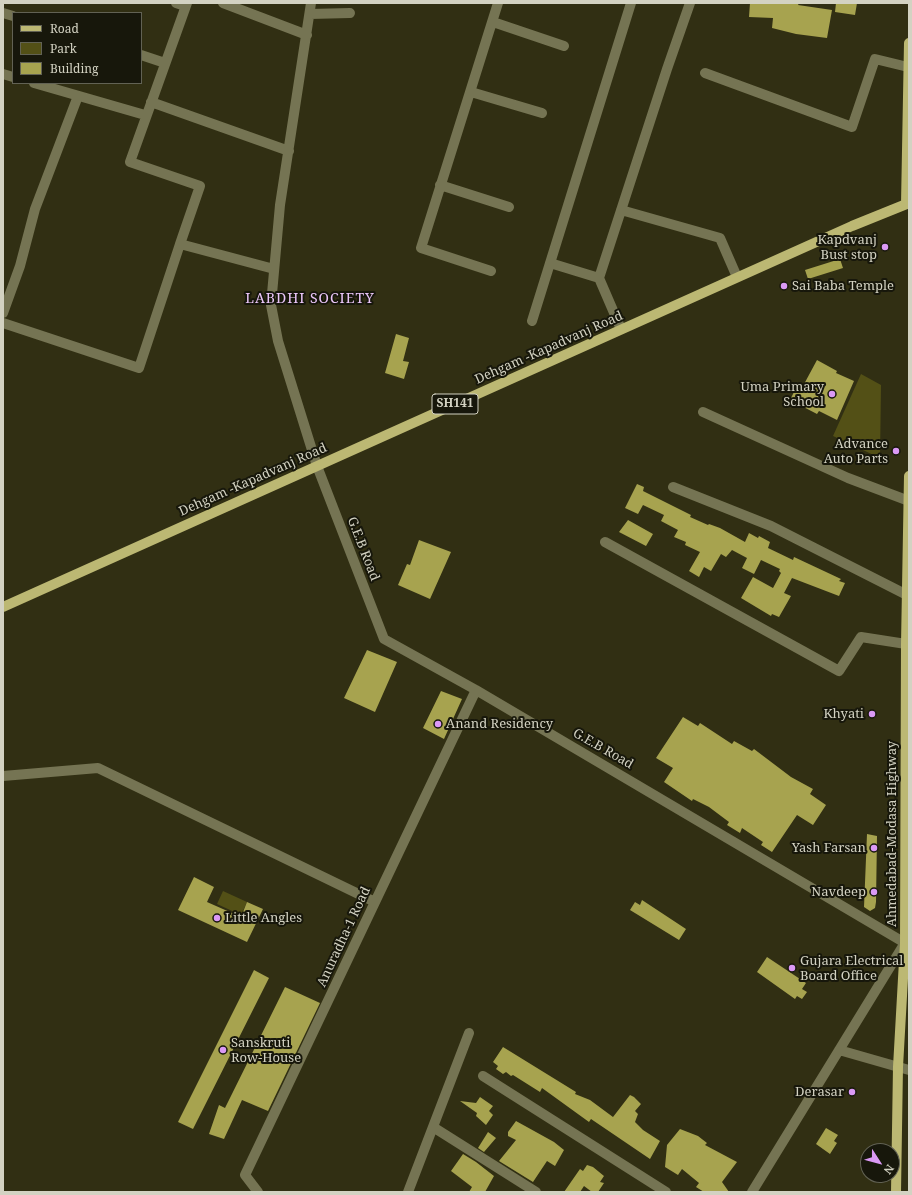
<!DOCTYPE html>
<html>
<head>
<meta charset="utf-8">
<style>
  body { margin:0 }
  #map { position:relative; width:912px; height:1195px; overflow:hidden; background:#312f13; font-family:"Noto Serif",serif }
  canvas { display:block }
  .frame { position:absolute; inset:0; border:4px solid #d3d2c2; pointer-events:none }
  .legend { position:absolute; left:12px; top:12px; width:130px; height:72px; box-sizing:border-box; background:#17170b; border:1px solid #626254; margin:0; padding:5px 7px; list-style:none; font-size:12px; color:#d3d2c2 }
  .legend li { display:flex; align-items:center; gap:8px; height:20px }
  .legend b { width:20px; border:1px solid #626254 }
  .north { position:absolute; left:860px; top:1143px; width:40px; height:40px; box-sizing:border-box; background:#17170b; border:1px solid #626254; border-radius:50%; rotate:126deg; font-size:11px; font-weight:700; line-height:16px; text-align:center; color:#d3d2c2 }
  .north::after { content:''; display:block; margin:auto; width:14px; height:18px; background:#db99f5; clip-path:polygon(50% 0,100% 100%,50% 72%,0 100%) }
</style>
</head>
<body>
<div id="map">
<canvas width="912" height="1195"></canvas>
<div class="frame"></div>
<ul class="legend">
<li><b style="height:5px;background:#bcb873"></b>Road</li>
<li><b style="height:11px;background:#535016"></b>Park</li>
<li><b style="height:11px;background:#a7a34f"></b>Building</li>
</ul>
<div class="north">N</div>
</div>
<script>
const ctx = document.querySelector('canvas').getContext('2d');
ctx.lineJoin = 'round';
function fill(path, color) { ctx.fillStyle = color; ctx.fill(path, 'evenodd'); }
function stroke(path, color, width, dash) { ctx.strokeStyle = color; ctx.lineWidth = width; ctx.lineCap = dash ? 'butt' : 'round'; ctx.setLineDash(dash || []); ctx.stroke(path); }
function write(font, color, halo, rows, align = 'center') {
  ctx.font = font + ' "Noto Serif",serif'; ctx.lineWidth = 4; ctx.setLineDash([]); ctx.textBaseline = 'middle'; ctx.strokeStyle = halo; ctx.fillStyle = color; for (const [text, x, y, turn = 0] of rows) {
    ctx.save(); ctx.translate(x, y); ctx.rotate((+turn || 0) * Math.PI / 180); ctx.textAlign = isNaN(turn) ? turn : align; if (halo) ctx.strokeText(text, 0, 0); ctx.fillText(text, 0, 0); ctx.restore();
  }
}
fill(new Path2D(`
  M 861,374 L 881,385 L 880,458 L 833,436 Z
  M 223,891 L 247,902 L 241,915 L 217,904 Z`), '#535016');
fill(new Path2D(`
  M 750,3 L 799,3 L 798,5 L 832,10 L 827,38 L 796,34 L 772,28 L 773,18 L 749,17 Z
  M 836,3 L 857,3 L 855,15 L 835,12 Z
  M 840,259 L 843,268 L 808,279 L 805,270 Z
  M 396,334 L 409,338 L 403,361 L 409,362 L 404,379 L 385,373 Z
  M 817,360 L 837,371 L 836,373 L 854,381 L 837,420 L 819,411 L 817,414 L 790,400 L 798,384 L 803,386 Z
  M 637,484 L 644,487 L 643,491 L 691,515 L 690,517 L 708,525 L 709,524 L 720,528 L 745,542 L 749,533 L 758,538 L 759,536 L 770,542 L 768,548 L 793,560 L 794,557 L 841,579 L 839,581 L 845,583 L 839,596 L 792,578 L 784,593 L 791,596 L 779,617 L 772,614 L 771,616 L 741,598 L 753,577 L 773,588 L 781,573 L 779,571 L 780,569 L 761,560 L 754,574 L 742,568 L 747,558 L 732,550 L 726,557 L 721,554 L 711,571 L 704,567 L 699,577 L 689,571 L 700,552 L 685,545 L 686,542 L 674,537 L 678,530 L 661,521 L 664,515 L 643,505 L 638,514 L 625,508 Z
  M 628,520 L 653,534 L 646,546 L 619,532 Z
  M 419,540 L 451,552 L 430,599 L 398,585 L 407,564 L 410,565 Z
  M 367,650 L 397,662 L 375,712 L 344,698 Z
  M 441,691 L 462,699 L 444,739 L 423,728 Z
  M 683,717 L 698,726 L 700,723 L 732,744 L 734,741 L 752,751 L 754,749 L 791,777 L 813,789 L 810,794 L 826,805 L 813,825 L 797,815 L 772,852 L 761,845 L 763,842 L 742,828 L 740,833 L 727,825 L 729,822 L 709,807 L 693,799 L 692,801 L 664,782 L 673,768 L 656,758 Z
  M 867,834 L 877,836 L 876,902 L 875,908 L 870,911 L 864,907 Z
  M 194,877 L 214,887 L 207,902 L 241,917 L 247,902 L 263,909 L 247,942 L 178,910 Z
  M 642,900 L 686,929 L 679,940 L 630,910 L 635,902 L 640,905 Z
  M 767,957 L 806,983 L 802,989 L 807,992 L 802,999 L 797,996 L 795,999 L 757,972 Z
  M 254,970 L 269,978 L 193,1129 L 178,1122 Z
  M 285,987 L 320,1003 L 268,1111 L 242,1100 L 224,1139 L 209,1134 L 219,1105 L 225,1108 Z
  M 503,1047 L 576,1092 L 575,1094 L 590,1100 L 613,1117 L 630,1095 L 634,1097 L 641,1104 L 635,1111 L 638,1114 L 635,1122 L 643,1130 L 660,1141 L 650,1159 L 591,1119 L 589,1122 L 542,1088 L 540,1092 L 513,1075 L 511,1076 L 506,1072 L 503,1074 L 496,1069 L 498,1066 L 493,1062 Z
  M 480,1097 L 493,1106 L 489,1111 L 493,1115 L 486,1125 L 476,1116 L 477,1113 L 460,1101 L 476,1103 Z
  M 516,1121 L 554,1142 L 564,1150 L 555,1166 L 547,1161 L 533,1182 L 499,1161 L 516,1140 L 508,1136 L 508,1132 Z
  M 826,1128 L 838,1135 L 834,1141 L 837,1143 L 830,1154 L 816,1144 Z
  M 680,1129 L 698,1136 L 707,1143 L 705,1145 L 737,1162 L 722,1182 L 729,1192 L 704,1192 L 696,1187 L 699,1183 L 682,1169 L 678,1175 L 665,1167 L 667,1145 Z
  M 488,1132 L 496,1138 L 484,1152 L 478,1148 Z
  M 463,1154 L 476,1162 L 494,1176 L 485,1192 L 469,1192 L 472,1187 L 451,1171 Z
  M 587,1165 L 593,1167 L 604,1176 L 600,1182 L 604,1183 L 598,1192 L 592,1192 L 584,1186 L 580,1192 L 564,1192 L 580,1169 L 583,1171 Z`), '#a7a34f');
stroke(new Path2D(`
  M 176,3 L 185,6
  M 187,3 L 130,162 L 200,186 L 180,244 L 274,269
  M 223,3 L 307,35
  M 311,3 L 280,205 L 271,305 L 278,341 L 317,466 L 384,639 L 476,690 L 905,943
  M 3,13 L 13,16
  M 310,14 L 350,13
  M 493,22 L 564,46
  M 141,55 L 165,63
  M 705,73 L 852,127 L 875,59 L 908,67
  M 3,74 L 13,77
  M 34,83 L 145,115
  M 471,92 L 542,113
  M 151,102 L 289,151
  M 440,185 L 509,207
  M 621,210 L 720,238 L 737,277
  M 550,263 L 599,278 L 621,329
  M 491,271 L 421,248 L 498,3
  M 599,278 L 667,69 L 690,3
  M 3,313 L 20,266 L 35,209 L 78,96
  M 532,321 L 631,3
  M 3,323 L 139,368 L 180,244
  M 703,412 L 848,478 L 909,501
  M 673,487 L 771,526 L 907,595
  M 605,542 L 839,671 L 861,637 L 906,644
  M 3,776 L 98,768 L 375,902
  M 839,1050 L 909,1070
  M 483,1076 L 666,1192
  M 433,1127 L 536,1192
  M 258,1192 L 245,1175 L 476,690
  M 408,1192 L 469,1033
  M 752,1192 L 906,941`), '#757453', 10);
stroke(new Path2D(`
  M 906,204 L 909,43
  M 3,607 L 852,226 L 909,203
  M 896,1192 L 898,1067 L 905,943 L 906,644 L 909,476`), '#bcb873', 10);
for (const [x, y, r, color] of [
  [885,247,4,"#db99f5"],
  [784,286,4,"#db99f5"],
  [832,394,4,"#db99f5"],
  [896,451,4,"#db99f5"],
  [872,714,4,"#db99f5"],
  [438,724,4,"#db99f5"],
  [874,848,4,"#db99f5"],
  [874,892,4,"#db99f5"],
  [217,918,4,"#db99f5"],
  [792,968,4,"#db99f5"],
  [223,1050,4,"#db99f5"],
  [852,1092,4,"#db99f5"]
]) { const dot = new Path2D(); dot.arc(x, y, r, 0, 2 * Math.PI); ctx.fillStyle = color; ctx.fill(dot); stroke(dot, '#17170b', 1.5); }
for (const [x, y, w] of [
  [455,404,46]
]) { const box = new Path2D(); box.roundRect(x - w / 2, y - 10, w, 20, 3); ctx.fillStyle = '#17170b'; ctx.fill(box); stroke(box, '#d3d2c2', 1); }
write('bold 12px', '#d3d2c2', null, [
  ["SH141",455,404]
]);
write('13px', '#d3d2c2', '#17170b', [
  ["Kapdvanj",877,240],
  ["Bust stop",877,255],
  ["Sai Baba Temple",792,286,"left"],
  ["Uma Primary",824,387],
  ["School",824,402],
  ["Advance",888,444],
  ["Auto Parts",888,459],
  ["Khyati",864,714],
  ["Anand Residency",446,724,"left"],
  ["Yash Farsan",866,848],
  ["Navdeep",866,892],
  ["Little Angles",225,918,"left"],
  ["Gujara Electrical",800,961,"left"],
  ["Board Office",800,976,"left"],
  ["Sanskruti",231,1043,"left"],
  ["Row-House",231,1058,"left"],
  ["Derasar",844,1092]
], 'right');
write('13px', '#d3d2c2', '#17170b', [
  ["Dehgam -Kapadvanj Road",549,348,-24],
  ["Dehgam -Kapadvanj Road",253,480,-24],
  ["G.E.B Road",363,549,69],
  ["G.E.B Road",603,749,30],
  ["Ahmedabad-Modasa Highway",892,834,-90],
  ["Anuradha-1 Road",344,937,-65]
]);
ctx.letterSpacing = '1px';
write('14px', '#ebc6fa', '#17170b', [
  ["LABDHI SOCIETY",310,299]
]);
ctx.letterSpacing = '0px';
</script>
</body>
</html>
